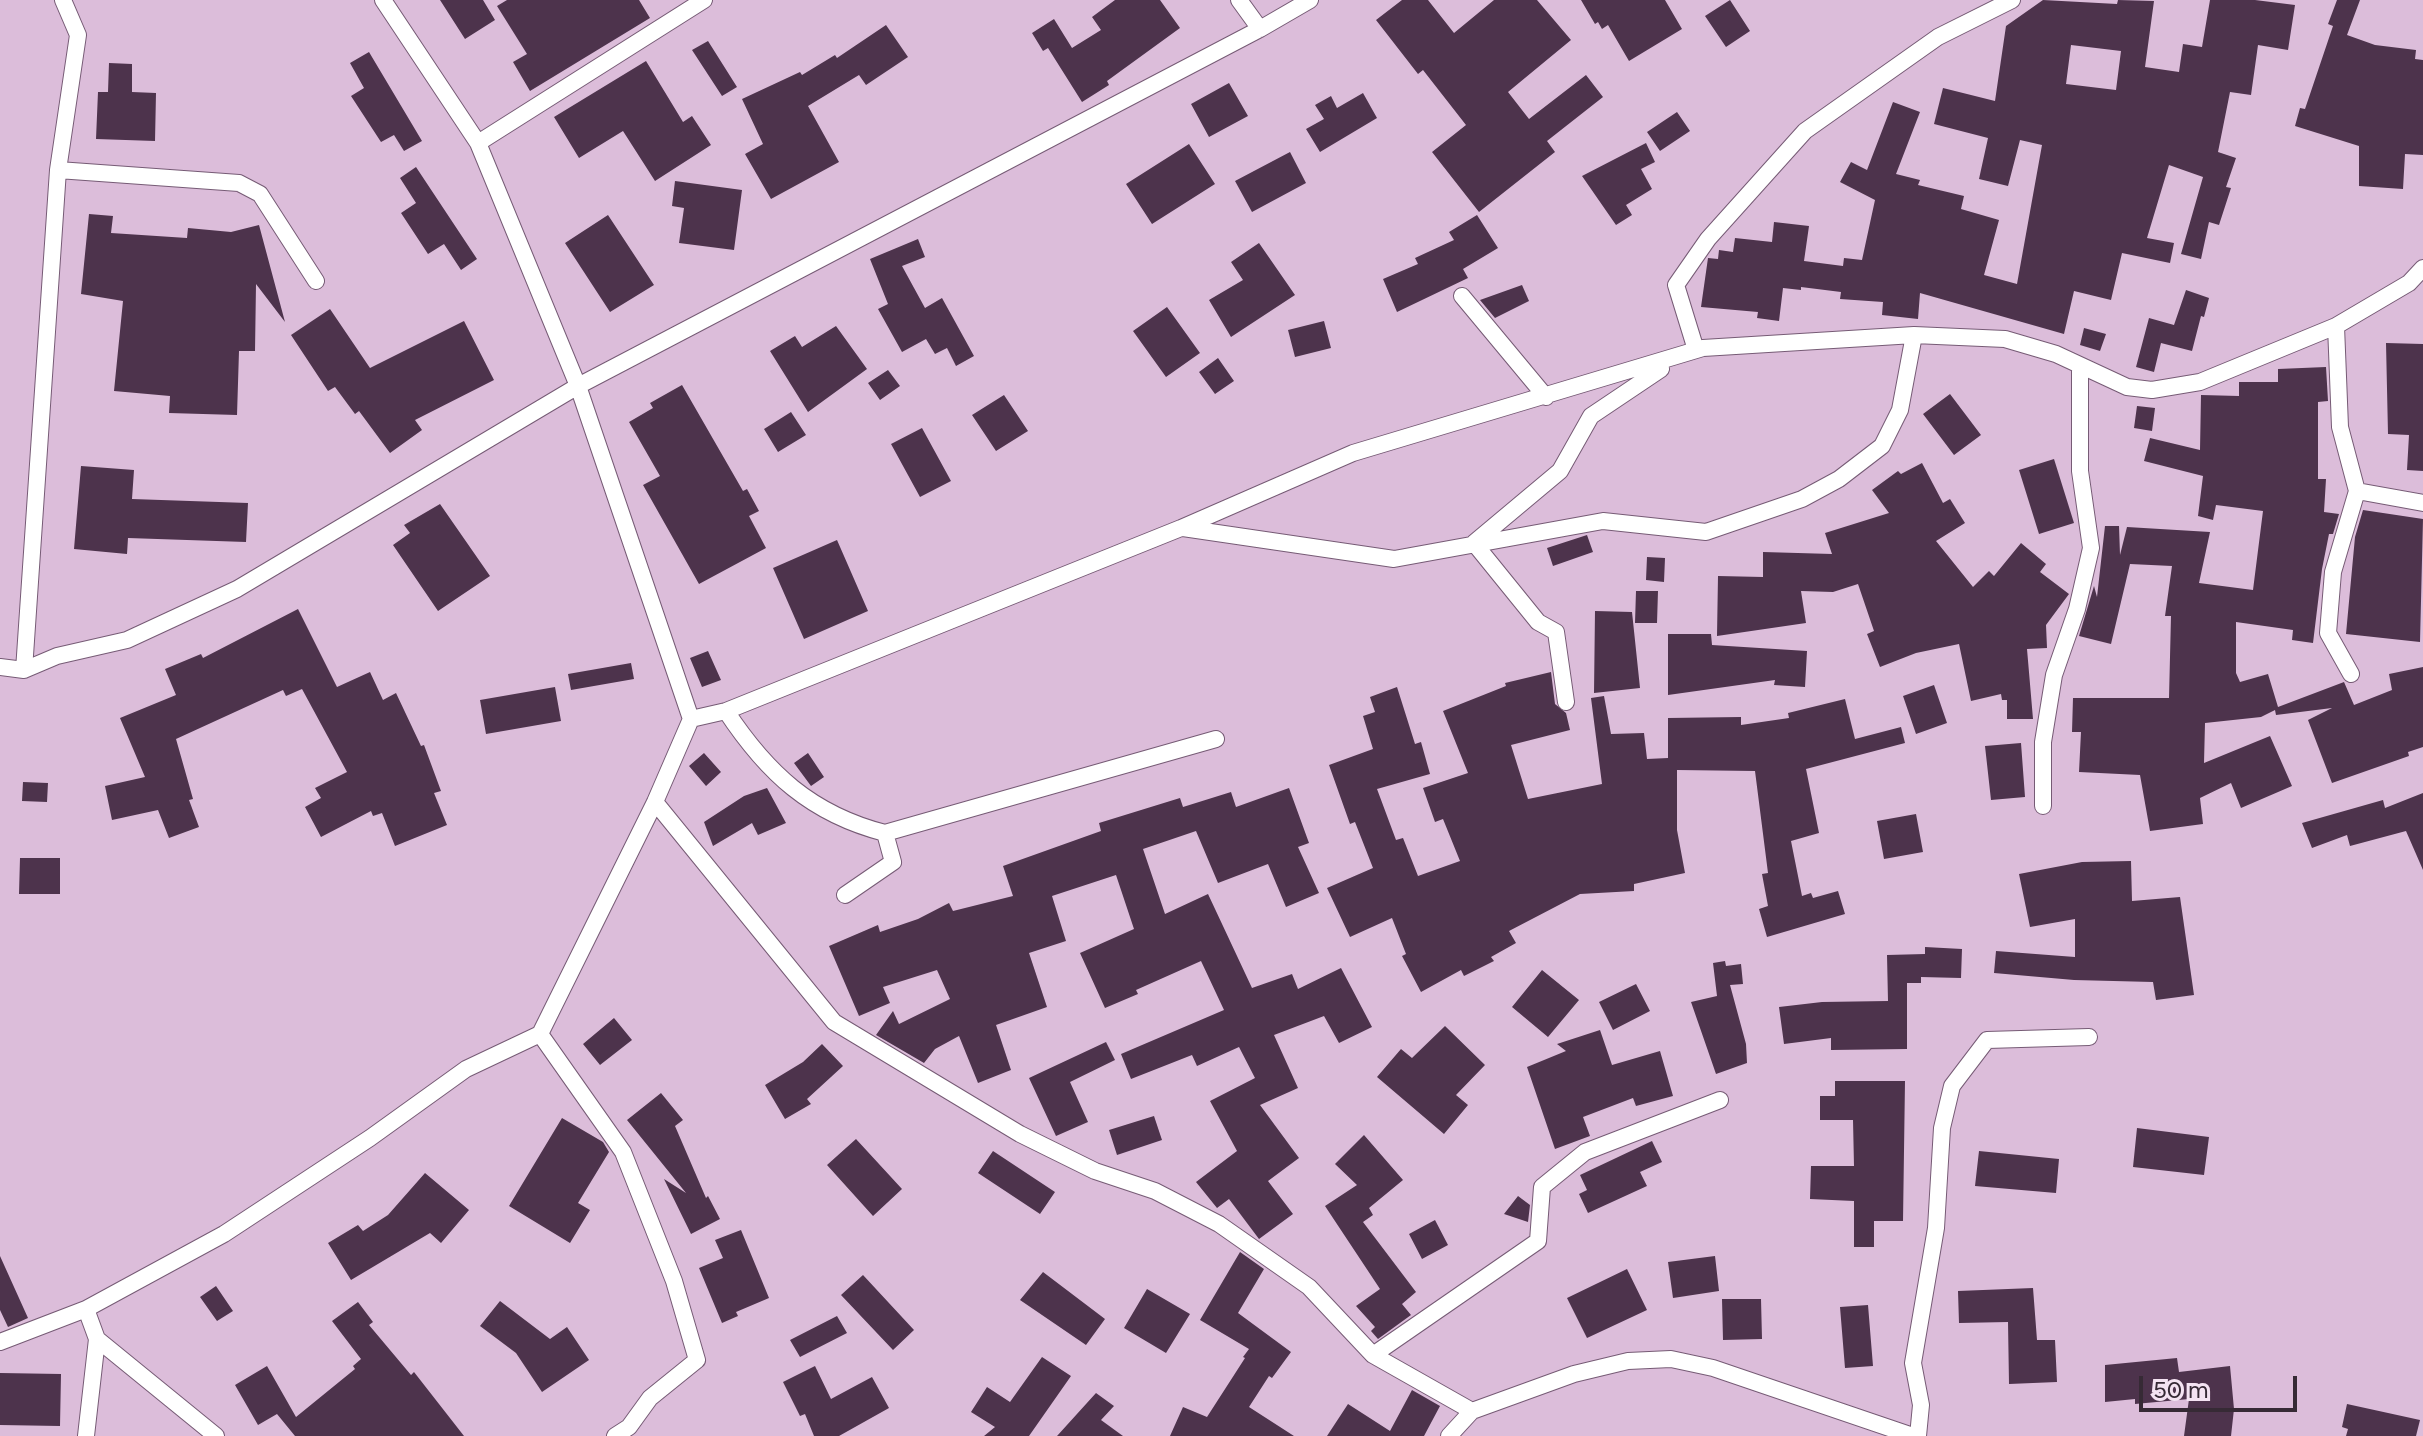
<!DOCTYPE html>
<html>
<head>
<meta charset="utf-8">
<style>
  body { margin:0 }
  #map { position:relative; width:2423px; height:1436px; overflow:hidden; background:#dcbdda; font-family:Figtree,sans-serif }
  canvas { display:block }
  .scale { position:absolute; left:2139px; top:1376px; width:158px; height:36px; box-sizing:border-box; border:4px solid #362a35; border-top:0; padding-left:10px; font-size:24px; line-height:28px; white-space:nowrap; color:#362a35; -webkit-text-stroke:6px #f4e3f2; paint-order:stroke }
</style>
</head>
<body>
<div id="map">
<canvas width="2423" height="1436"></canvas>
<div class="scale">50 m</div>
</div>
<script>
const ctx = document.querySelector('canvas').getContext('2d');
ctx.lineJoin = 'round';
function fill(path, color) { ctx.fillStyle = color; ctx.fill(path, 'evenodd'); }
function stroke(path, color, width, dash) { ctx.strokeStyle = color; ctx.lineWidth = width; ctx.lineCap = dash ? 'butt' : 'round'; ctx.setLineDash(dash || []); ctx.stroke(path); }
fill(new Path2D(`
  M 440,0 L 483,0 L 495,20 L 465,39 Z
  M 507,0 L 639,0 L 650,18 L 530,91 L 513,62 L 527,54 L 497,6 Z
  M 1115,0 L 1160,0 L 1180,28 L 1107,81 L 1109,85 L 1082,102 L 1048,48 L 1043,51 L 1032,33 L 1054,19 L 1072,48 L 1101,30 L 1092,17 Z
  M 1402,0 L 1428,0 L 1454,33 L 1494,0 L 1537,0 L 1571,40 L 1508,92 L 1529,119 L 1586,75 L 1603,97 L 1547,141 L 1555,152 L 1479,212 L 1432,152 L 1466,125 L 1423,70 L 1418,74 L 1376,20 Z
  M 1581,0 L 1665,0 L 1682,29 L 1629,61 L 1608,25 L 1602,29 L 1598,22 L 1595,24 Z
  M 1730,0 L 1750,31 L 1726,47 L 1705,16 Z
  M 2043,0 L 2117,4 L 2118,0 L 2154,1 L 2145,67 L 2179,72 L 2183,44 L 2202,47 L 2210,0 L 2255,0 L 2295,5 L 2288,50 L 2258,45 L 2251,95 L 2230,92 L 2218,152 L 2236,158 L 2226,187 L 2231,188 L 2219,225 L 2209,222 L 2201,259 L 2181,254 L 2203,177 L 2169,165 L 2147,238 L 2174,243 L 2170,263 L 2122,253 L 2111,300 L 2074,291 L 2064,334 L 1920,293 L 1918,319 L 1882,315 L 1883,302 L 1840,299 L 1841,292 L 1801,287 L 1801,290 L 1783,288 L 1779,321 L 1757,318 L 1758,312 L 1701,307 L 1708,258 L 1718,259 L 1719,250 L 1733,252 L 1735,238 L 1772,242 L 1774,222 L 1809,226 L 1804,261 L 1843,266 L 1844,258 L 1862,260 L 1875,200 L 1840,182 L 1851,162 L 1867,170 L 1893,102 L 1920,112 L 1896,174 L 1920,180 L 1918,185 L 1964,196 L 1961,209 L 1999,220 L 1984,275 L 2017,284 L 2042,145 L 2020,140 L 2008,186 L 1979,179 L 1988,138 L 1934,124 L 1943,88 L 1995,101 L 2006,26 ZM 2071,45 L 2121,51 L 2116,90 L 2066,84 Z
  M 2337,0 L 2360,0 L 2347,35 L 2375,45 L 2416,50 L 2415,59 L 2423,60 L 2423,155 L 2405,154 L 2403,189 L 2359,186 L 2359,146 L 2295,126 L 2300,108 L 2305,109 L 2333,26 L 2328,24 Z
  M 886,25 L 908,57 L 866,85 L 859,75 L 808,106 L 839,162 L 771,199 L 745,154 L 763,144 L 742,99 L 800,72 L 802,75 L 835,55 L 837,58 Z
  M 708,41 L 737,87 L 722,96 L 692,50 Z
  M 369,52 L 422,141 L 404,151 L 394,135 L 381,142 L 351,96 L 364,88 L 350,63 Z
  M 646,61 L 683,122 L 692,116 L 711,145 L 655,181 L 623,131 L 579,158 L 554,117 Z
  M 109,63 L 132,64 L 132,92 L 156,93 L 155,141 L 96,139 L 98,92 L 108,92 Z
  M 1229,83 L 1248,116 L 1209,137 L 1191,104 Z
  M 1363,93 L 1377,118 L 1320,152 L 1306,129 L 1324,119 L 1315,105 L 1331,96 L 1337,108 Z
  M 1677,112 L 1690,131 L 1660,151 L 1647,132 Z
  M 1646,143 L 1655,162 L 1641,169 L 1652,189 L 1626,205 L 1632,215 L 1616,225 L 1582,176 Z
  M 1189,144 L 1215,184 L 1152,224 L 1126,184 Z
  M 1290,152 L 1306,183 L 1252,212 L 1235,181 Z
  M 416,167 L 477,259 L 461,270 L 444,244 L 428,254 L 401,213 L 416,203 L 400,178 Z
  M 675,181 L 742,190 L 734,250 L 679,243 L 684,208 L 672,206 Z
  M 89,214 L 113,216 L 111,233 L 187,238 L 188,228 L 231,232 L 259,225 L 285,322 L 256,284 L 255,351 L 239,351 L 237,415 L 169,413 L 170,396 L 114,391 L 123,301 L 81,294 Z
  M 608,215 L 654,285 L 610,312 L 565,243 Z
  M 1477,215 L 1498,248 L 1463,269 L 1468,278 L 1397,312 L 1383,279 L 1418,264 L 1415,258 L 1454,240 L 1449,232 Z
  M 918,239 L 925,257 L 902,266 L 925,308 L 942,298 L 974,356 L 956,366 L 947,348 L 935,354 L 926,339 L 902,352 L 878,309 L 888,304 L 870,259 Z
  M 1259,243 L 1295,295 L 1231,337 L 1209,300 L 1243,280 L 1231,262 Z
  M 1522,285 L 1529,301 L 1495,318 L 1480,300 Z
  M 2186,290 L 2209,298 L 2204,317 L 2201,316 L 2192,351 L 2161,343 L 2154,372 L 2136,367 L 2149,318 L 2174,325 Z
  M 1167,307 L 1200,353 L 1166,377 L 1133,331 Z
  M 330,309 L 370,368 L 464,321 L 494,380 L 415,420 L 422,430 L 390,453 L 359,411 L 355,414 L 335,387 L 328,391 L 291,335 Z
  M 1324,321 L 1331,348 L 1295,357 L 1288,330 Z
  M 836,326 L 867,369 L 808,412 L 770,351 L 795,336 L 802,347 Z
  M 2084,328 L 2106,334 L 2100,351 L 2080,345 Z
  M 2386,343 L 2423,344 L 2423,471 L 2407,470 L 2409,435 L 2388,434 Z
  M 1218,358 L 1234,381 L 1215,394 L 1199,372 Z
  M 2326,367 L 2328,401 L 2318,402 L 2318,479 L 2326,479 L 2324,512 L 2339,514 L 2333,534 L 2329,534 L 2322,569 L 2313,643 L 2292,640 L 2293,630 L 2236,622 L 2236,673 L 2240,682 L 2268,674 L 2278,707 L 2344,682 L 2354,705 L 2392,690 L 2389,674 L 2423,667 L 2423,747 L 2408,752 L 2409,756 L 2332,783 L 2308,720 L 2332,708 L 2276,715 L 2275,710 L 2261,717 L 2205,723 L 2204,763 L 2270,736 L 2292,786 L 2241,808 L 2231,783 L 2200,798 L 2203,824 L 2150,831 L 2140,775 L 2079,772 L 2081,732 L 2072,732 L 2073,698 L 2169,698 L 2171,616 L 2165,616 L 2172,566 L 2130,564 L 2111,644 L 2079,636 L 2094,586 L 2097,597 L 2105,526 L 2119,526 L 2120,555 L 2127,527 L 2210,532 L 2199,583 L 2253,590 L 2263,511 L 2216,505 L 2213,520 L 2198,516 L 2203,476 L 2144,461 L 2150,438 L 2200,450 L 2201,395 L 2239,396 L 2239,382 L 2278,382 L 2278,369 Z
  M 888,370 L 900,386 L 880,400 L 868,383 Z
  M 682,385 L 743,491 L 747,489 L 759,511 L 749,516 L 766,548 L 699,584 L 643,485 L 660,476 L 629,422 L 653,408 L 650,403 Z
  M 1950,394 L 1981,435 L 1954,455 L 1923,414 Z
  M 1004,395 L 1028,431 L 996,451 L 972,415 Z
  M 2137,406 L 2155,408 L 2152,431 L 2134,428 Z
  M 791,412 L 806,435 L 778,452 L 764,429 Z
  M 922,428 L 951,481 L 920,497 L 891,444 Z
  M 2054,459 L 2074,523 L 2039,534 L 2019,470 Z
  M 1922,463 L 1943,503 L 1950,499 L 1965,523 L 1936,541 L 1973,587 L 1989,571 L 1994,576 L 2021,543 L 2046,564 L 2040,572 L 2069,594 L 2046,625 L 2047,648 L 2027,649 L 2033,719 L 2007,719 L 2007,700 L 2002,700 L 2001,694 L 1971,701 L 1959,644 L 1916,653 L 1880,667 L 1867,634 L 1874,631 L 1858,584 L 1833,592 L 1801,591 L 1806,623 L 1717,636 L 1718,576 L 1763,577 L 1763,552 L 1832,554 L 1825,533 L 1889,513 L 1872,490 L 1898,471 L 1901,474 Z
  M 81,466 L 134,470 L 132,499 L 248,503 L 246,542 L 128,538 L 127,554 L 74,549 Z
  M 440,504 L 490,576 L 438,611 L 393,545 L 410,533 L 404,525 Z
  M 2363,510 L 2423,519 L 2420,642 L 2346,634 L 2355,537 Z
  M 1587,535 L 1593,552 L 1553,566 L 1547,548 Z
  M 837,540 L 868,611 L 804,639 L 773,568 Z
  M 1647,557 L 1665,558 L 1664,582 L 1646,580 Z
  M 1636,591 L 1658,591 L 1657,623 L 1635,623 Z
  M 298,609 L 337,687 L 370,672 L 383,700 L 396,693 L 421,746 L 424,745 L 441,791 L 434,793 L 447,825 L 395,846 L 382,813 L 373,816 L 371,811 L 321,837 L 305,807 L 321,798 L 315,788 L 347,772 L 302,689 L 286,696 L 283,690 L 176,739 L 193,799 L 189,800 L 199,827 L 169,838 L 158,810 L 112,820 L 105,786 L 145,777 L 120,718 L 176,695 L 165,669 L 201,654 L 203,658 Z
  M 1595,611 L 1632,612 L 1640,688 L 1594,693 Z
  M 1668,634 L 1711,634 L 1712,645 L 1807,651 L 1805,687 L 1774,685 L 1775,680 L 1668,695 Z
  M 708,651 L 721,680 L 702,687 L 690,658 Z
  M 631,663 L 634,679 L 571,690 L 568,674 Z
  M 1551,672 L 1555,704 L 1566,713 L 1570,730 L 1511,745 L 1528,799 L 1602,784 L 1591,698 L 1604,696 L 1611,734 L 1644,733 L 1647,759 L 1668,758 L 1668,718 L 1741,717 L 1741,725 L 1789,718 L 1788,713 L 1845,699 L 1855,739 L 1901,727 L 1905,743 L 1806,769 L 1819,833 L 1791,841 L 1802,896 L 1811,893 L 1813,898 L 1838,891 L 1845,914 L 1767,937 L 1759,909 L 1768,906 L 1762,874 L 1768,873 L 1755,771 L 1677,770 L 1677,830 L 1685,873 L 1634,884 L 1634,891 L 1580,894 L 1509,931 L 1516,943 L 1491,957 L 1494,961 L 1464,976 L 1461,970 L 1421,992 L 1402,956 L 1406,954 L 1392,918 L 1350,937 L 1327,888 L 1373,868 L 1355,822 L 1350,824 L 1329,765 L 1373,749 L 1363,716 L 1375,712 L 1370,697 L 1397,687 L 1415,744 L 1421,742 L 1430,774 L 1377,789 L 1396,840 L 1403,838 L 1418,876 L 1460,861 L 1443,819 L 1435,822 L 1423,788 L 1468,773 L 1443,711 L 1506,686 L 1505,683 Z
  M 1934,685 L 1947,723 L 1916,734 L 1903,696 Z
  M 555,687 L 561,721 L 486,734 L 480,700 Z
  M 2021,743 L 2025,797 L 1991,800 L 1985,746 Z
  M 704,753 L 721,772 L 706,786 L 689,766 Z
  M 808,753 L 824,777 L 811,786 L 794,763 Z
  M 23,782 L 48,783 L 47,802 L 22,801 Z
  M 767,788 L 786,823 L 758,835 L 752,823 L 713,846 L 704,822 L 744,796 Z
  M 1289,788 L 1309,843 L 1298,847 L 1319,893 L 1286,907 L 1268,864 L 1218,883 L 1196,831 L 1143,849 L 1165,914 L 1208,894 L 1252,988 L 1292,974 L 1298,989 L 1341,968 L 1372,1027 L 1339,1043 L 1324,1016 L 1274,1035 L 1298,1088 L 1260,1105 L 1299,1158 L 1268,1181 L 1293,1214 L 1259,1239 L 1229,1199 L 1217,1208 L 1196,1182 L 1237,1151 L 1210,1101 L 1255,1078 L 1239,1047 L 1197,1066 L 1192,1055 L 1131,1079 L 1121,1054 L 1224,1010 L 1201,961 L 1136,990 L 1138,994 L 1105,1008 L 1080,953 L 1134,929 L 1116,875 L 1052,896 L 1066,941 L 1029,953 L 1047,1007 L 996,1025 L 1011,1070 L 978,1083 L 959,1036 L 935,1049 L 924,1063 L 876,1035 L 893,1011 L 899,1024 L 950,999 L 937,970 L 883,987 L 890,1003 L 859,1016 L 829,946 L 878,925 L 880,932 L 918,919 L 949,903 L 953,911 L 1013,896 L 1003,866 L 1101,831 L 1099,823 L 1180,798 L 1183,807 L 1231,792 L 1236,807 Z
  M 2423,793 L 2423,870 L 2406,831 L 2350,846 L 2347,835 L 2312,848 L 2302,823 L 2383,800 L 2385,808 Z
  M 1916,814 L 1923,852 L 1884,859 L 1877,821 Z
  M 20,858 L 60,858 L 60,894 L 19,894 Z
  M 2131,861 L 2132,901 L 2180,897 L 2194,995 L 2156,1000 L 2153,982 L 2074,980 L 1994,973 L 1996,951 L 2075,957 L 2075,919 L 2030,927 L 2019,874 L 2082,862 Z
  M 1925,947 L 1962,949 L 1961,978 L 1921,977 L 1921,983 L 1907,983 L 1907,1049 L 1831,1050 L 1831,1038 L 1784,1044 L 1779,1007 L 1822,1002 L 1888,1001 L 1887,955 L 1925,954 Z
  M 1725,961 L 1726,966 L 1741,964 L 1743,984 L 1730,985 L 1746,1044 L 1747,1063 L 1716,1074 L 1691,1002 L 1717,996 L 1713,963 Z
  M 1542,970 L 1579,1000 L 1548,1037 L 1512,1007 Z
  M 1636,984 L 1650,1011 L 1613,1030 L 1599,1002 Z
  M 614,1018 L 632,1040 L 600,1065 L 583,1044 Z
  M 1445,1026 L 1485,1065 L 1456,1095 L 1468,1105 L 1444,1134 L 1377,1077 L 1401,1049 L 1412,1058 Z
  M 1600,1030 L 1612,1065 L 1660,1051 L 1673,1096 L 1636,1106 L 1633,1098 L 1583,1117 L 1590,1136 L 1555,1149 L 1527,1067 L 1566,1051 L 1557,1044 Z
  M 1106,1042 L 1115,1060 L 1070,1082 L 1088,1122 L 1056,1136 L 1029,1078 Z
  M 822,1044 L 843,1066 L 807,1099 L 811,1104 L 785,1119 L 765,1085 L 803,1062 Z
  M 1835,1081 L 1905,1081 L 1903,1221 L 1874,1221 L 1874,1247 L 1854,1247 L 1854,1201 L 1810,1199 L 1811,1166 L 1854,1166 L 1853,1120 L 1820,1120 L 1820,1096 L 1835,1096 Z
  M 661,1093 L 683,1120 L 675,1126 L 706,1198 L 708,1196 L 720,1219 L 691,1234 L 664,1179 L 686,1193 L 627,1120 Z
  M 1154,1116 L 1162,1140 L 1117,1155 L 1109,1130 Z
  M 562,1118 L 603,1142 L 609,1152 L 578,1203 L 590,1210 L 570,1243 L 509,1206 Z
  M 2137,1128 L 2209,1137 L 2204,1175 L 2133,1167 Z
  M 1364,1135 L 1403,1180 L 1369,1208 L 1373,1215 L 1363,1222 L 1416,1292 L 1402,1304 L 1411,1315 L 1378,1339 L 1371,1331 L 1375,1327 L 1356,1306 L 1380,1289 L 1325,1206 L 1357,1185 L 1335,1164 Z
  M 856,1139 L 902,1189 L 873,1216 L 827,1165 Z
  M 1652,1141 L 1662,1162 L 1640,1172 L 1647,1186 L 1588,1213 L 1579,1194 L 1587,1190 L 1580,1175 Z
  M 993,1151 L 1055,1192 L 1040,1214 L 978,1173 Z
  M 1979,1151 L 2059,1159 L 2056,1193 L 1975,1186 Z
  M 425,1173 L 469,1210 L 441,1243 L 430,1233 L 351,1280 L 328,1243 L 358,1225 L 363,1231 L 388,1215 Z
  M 1518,1196 L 1530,1205 L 1528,1222 L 1504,1214 Z
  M 1435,1220 L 1448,1245 L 1422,1259 L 1409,1234 Z
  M 741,1230 L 769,1298 L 736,1312 L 738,1316 L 722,1323 L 699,1268 L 723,1258 L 715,1240 Z
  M 1240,1252 L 1264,1269 L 1238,1313 L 1291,1352 L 1272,1378 L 1269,1376 L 1249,1407 L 1294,1436 L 1170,1436 L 1183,1407 L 1207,1417 L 1245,1358 L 1243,1357 L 1249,1349 L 1200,1320 Z
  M 0,1256 L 28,1318 L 8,1327 L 0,1310 Z
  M 1715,1256 L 1719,1291 L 1673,1298 L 1668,1262 Z
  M 1627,1269 L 1647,1310 L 1587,1338 L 1567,1298 Z
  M 1043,1272 L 1105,1319 L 1086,1345 L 1020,1300 Z
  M 863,1275 L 914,1330 L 893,1350 L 841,1295 Z
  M 216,1286 L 233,1311 L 217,1321 L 200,1297 Z
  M 2033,1288 L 2037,1340 L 2055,1340 L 2057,1382 L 2009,1384 L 2008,1322 L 1959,1323 L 1958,1291 Z
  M 1147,1289 L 1190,1314 L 1166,1353 L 1124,1328 Z
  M 1722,1299 L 1761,1299 L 1762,1339 L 1723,1340 Z
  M 500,1301 L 550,1339 L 567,1327 L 589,1360 L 542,1392 L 516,1353 L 480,1326 Z
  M 358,1302 L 373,1322 L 369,1325 L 411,1375 L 414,1372 L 464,1436 L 295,1436 L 277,1414 L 258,1425 L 235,1385 L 267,1366 L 296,1417 L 355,1369 L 353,1366 L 361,1359 L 332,1321 Z
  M 1868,1305 L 1873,1366 L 1845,1368 L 1840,1307 Z
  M 837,1316 L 847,1333 L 800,1357 L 790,1340 Z
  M 1042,1357 L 1071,1376 L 1029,1436 L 984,1436 L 995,1427 L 971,1412 L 987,1387 L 1010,1402 Z
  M 2177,1358 L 2179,1372 L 2230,1366 L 2234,1409 L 2231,1436 L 2184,1436 L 2189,1399 L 2135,1404 L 2135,1399 L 2105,1402 L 2105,1365 Z
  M 815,1366 L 831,1399 L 872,1377 L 889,1408 L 839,1436 L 814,1436 L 805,1414 L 800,1416 L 783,1382 Z
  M 0,1373 L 61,1374 L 60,1426 L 0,1425 Z
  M 1412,1390 L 1440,1406 L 1424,1436 L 1327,1436 L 1348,1404 L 1390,1431 Z
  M 1096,1393 L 1114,1406 L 1101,1420 L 1123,1436 L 1057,1436 Z
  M 2347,1404 L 2420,1420 L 2416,1436 L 2346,1436 L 2348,1429 L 2342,1427 Z`), '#4d334c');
const minor = new Path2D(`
  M 1239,0 L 1260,29
  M 478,143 L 704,0
  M 58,170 L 239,183 L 260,194 L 316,281
  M 1462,296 L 1546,397
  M 2336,326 L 2340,427 L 2357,491 L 2333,572 L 2328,633 L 2351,674
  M 1696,350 L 1676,285 L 1708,239 L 1805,131 L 1938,37 L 2012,0
  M 2357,491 L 2423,503
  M 1183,528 L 1394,559 L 1603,521 L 1706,532 L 1802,499 L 1839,479 L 1882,446 L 1900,410 L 1914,335
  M 0,667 L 24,670 L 57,656 L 127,640 L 237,589 L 578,386 L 1260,29 L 1310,0
  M 24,670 L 58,170 L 78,35 L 63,0
  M 1566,702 L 1556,632 L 1538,622 L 1474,543 L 1560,471 L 1591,416 L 1661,369
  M 726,711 C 767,773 811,814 885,833 L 1216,739
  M 691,719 L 726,711 L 1181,528 L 1353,453 L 1703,348 L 1914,335 L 2005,339 L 2056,354 L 2127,387 L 2152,390 L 2200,382 L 2336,326 L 2409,283 L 2423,268
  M 655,802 L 834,1022 L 1020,1134 L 1095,1171 L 1155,1191 L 1219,1224 L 1309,1287 L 1373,1355 L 1472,1411
  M 2043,806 L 2043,742 L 2054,675 L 2077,609 L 2091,548 L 2080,471 L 2080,367
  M 845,895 L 893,862 L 885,833
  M 540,1034 L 623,1152 L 674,1281 L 697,1360 L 650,1398 L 629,1427 L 615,1436
  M 97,1339 L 216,1436
  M 0,1342 L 86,1309 L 224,1234 L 370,1138 L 466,1069 L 540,1034 L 655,802 L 691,719 L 578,386 L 478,143 L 383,0
  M 1373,1355 L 1538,1241 L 1542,1187 L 1585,1152 L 1720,1100
  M 86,1436 L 97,1339 L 86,1309
  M 1449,1436 L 1472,1411 L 1574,1374 L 1628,1361 L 1671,1359 L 1713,1368 L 1913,1436
  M 1918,1436 L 1921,1405 L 1913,1363 L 1936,1228 L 1942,1128 L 1952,1086 L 1987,1040 L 2089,1037`);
stroke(minor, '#765b75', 18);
stroke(minor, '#fff', 16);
</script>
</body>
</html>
